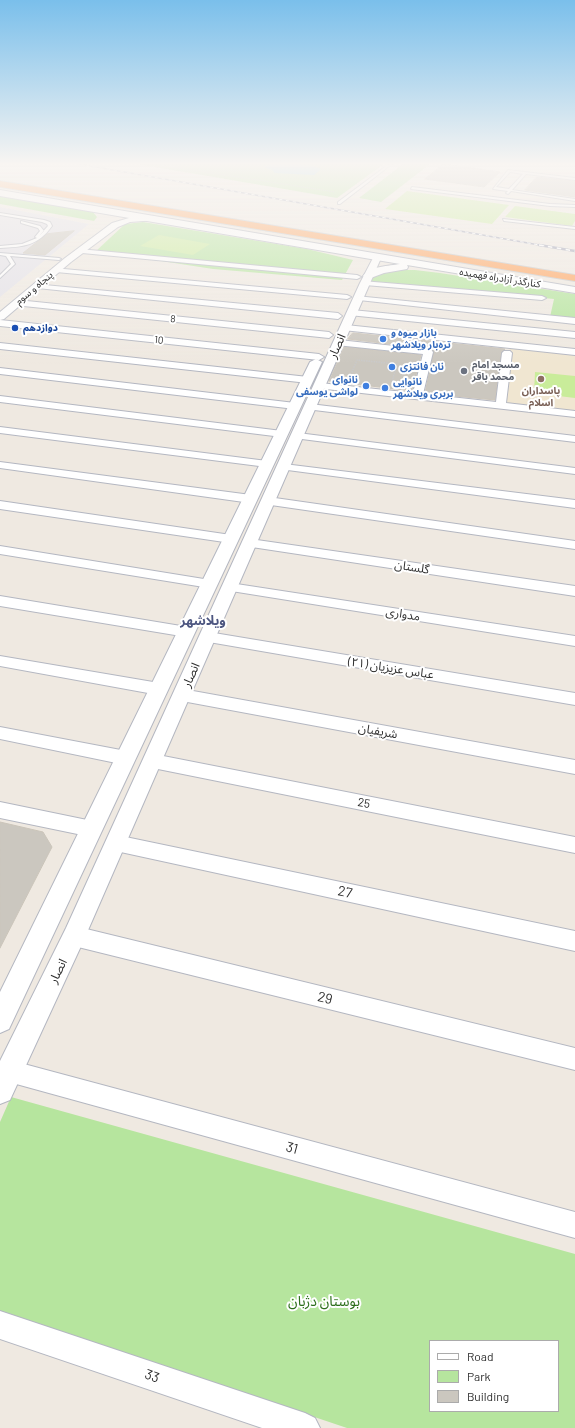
<!DOCTYPE html>
<html>
<head>
<meta charset="utf-8">
<style>
  body { margin:0 }
  #map { position:relative; width:575px; height:1428px; overflow:hidden; background:#efe9e1; font-family:Barlow,sans-serif }
  canvas { display:block }
  .legend { position:absolute; left:429px; top:1340px; width:130px; height:72px; box-sizing:border-box; background:#fff; border:1px solid #ababab; margin:0; padding:5px 7px; list-style:none; font-size:12px; color:#2e2e2e }
  .legend li { display:flex; align-items:center; gap:8px; height:20px }
  .legend b { width:20px; border:1px solid #ababab }
</style>
</head>
<body>
<div id="map">
<canvas width="575" height="1428"></canvas>
<ul class="legend">
<li><b style="height:5px;background:#fff"></b>Road</li>
<li><b style="height:11px;background:#b6e59e"></b>Park</li>
<li><b style="height:11px;background:#cbc7bf"></b>Building</li>
</ul>
</div>
<script>
const ctx = document.querySelector('canvas').getContext('2d');
ctx.lineJoin = 'round';
function fill(path, color) { ctx.fillStyle = color; ctx.fill(path, 'evenodd'); }
function stroke(path, color, width, dash) { ctx.strokeStyle = color; ctx.lineWidth = width; ctx.lineCap = dash ? 'butt' : 'round'; ctx.setLineDash(dash || []); ctx.stroke(path); }
function write(font, color, halo, rows, align = 'center') {
  ctx.font = font + ' Barlow,"Noto Sans Arabic",sans-serif'; ctx.lineWidth = 4; ctx.setLineDash([]); ctx.textBaseline = 'middle'; ctx.strokeStyle = halo; ctx.fillStyle = color; for (const [text, x, y, turn = 0] of rows) {
    ctx.save(); ctx.translate(x, y); ctx.rotate((+turn || 0) * Math.PI / 180); ctx.textAlign = isNaN(turn) ? turn : align; if (halo) ctx.strokeText(text, 0, 0); ctx.fillText(text, 0, 0); ctx.restore();
  }
}
fill(new Path2D(`
  M 0,207 L 89,224 L 0,297 Z`), '#e3e1e8');
fill(new Path2D(`
  M 510,345 L 575,352 L 575,414 L 504,407 Z`), '#f0e6d1');
fill(new Path2D(`
  M 137,164 L 384,164 L 337,198 Z
  M 403,164 L 430,164 L 381,202 L 359,198 Z
  M 0,195 L 93,212 L 97,217 L 94,221 L 0,204 Z
  M 143,222 L 307,249 L 353,260 L 342,280 L 213,269 L 96,251 L 125,224 Z
  M 399,270 L 415,270 L 440,273 L 575,294 L 575,319 L 550,317 L 554,299 L 369,282 C 376,272 387,272 399,270 Z
  M 11,1097 L 575,1254 L 575,1428 L 347,1428 L 0,1311 L 0,1122 ZM 430,1341 L 558,1341 L 558,1411 L 430,1411 Z`), '#b6e59e');
fill(new Path2D(`
  M 407,191 L 509,205 L 492,224 L 385,209 Z
  M 515,206 L 575,214 L 575,221 L 572,226 L 505,217 Z
  M 159,235 L 210,244 L 193,255 L 140,246 Z
  M 535,372 L 575,376 L 575,398 L 534,393 Z`), '#c9ec9a');
fill(new Path2D(`
  M 272,164 L 304,164 L 320,168 L 320,170 L 314,175 L 275,173 L 272,170 L 264,167 Z`), '#75cff0');
const building = new Path2D(`
  M 444,164 L 500,172 L 484,187 L 425,179 Z
  M 537,177 L 575,181 L 575,197 L 525,190 Z
  M 74,231 L 45,255 L 23,253 L 47,234 Z
  M 353,333 L 505,349 L 501,353 L 495,400 L 425,393 L 434,352 L 432,349 L 348,339 Z
  M 344,347 L 421,355 L 412,391 L 329,381 Z
  M 0,822 L 43,832 L 52,847 L 0,948 Z`);
fill(building, '#cbc7bf');
stroke(building, '#cbc5ba', 1);
const service = new Path2D(`
  M 389,164 L 392,164 L 340,204 L 338,204 L 338,202 Z
  M 508,170 L 575,178 L 575,180 L 526,174 L 512,190 L 575,199 L 575,201 L 511,191 L 508,194 L 506,193 L 508,191 L 493,189 ZM 510,172 L 523,174 L 509,189 L 496,187 Z
  M 412,187 L 550,204 L 575,205 L 575,207 L 550,206 L 411,189 Z
  M 0,213 L 44,220 L 50,222 L 52,226 C 38,246 23,247 0,248 L 0,246 L 22,244 L 37,238 L 35,237 L 40,231 L 38,228 L 21,223 L 21,221 L 40,226 L 44,231 L 39,236 L 48,226 L 47,224 L 42,222 L 0,215 Z
  M 503,219 L 575,227 L 575,229 L 504,221 Z
  M 0,253 L 59,258 L 61,259 L 59,260 L 10,256 L 15,264 L 0,278 L 0,275 L 11,264 L 6,256 L 0,255 Z`);
const minor = new Path2D(`
  M 79,249 L 357,275 L 361,277 L 357,279 L 82,253 L 79,253 Z
  M 53,268 L 347,295 L 351,297 L 347,299 L 56,272 L 53,272 Z
  M 362,281 L 542,296 L 546,298 L 542,300 L 365,285 L 362,285 Z
  M 34,284 L 338,313 L 342,316 L 338,319 L 37,288 L 33,286 Z
  M 356,296 L 575,318 L 575,324 L 359,300 L 355,298 Z
  M 17,300 L 329,332 L 333,335 L 329,338 L 14,305 L 13,303 Z
  M 352,310 L 575,332 L 575,338 L 349,315 L 348,313 Z
  M 0,320 L 319,354 L 324,357 L 319,360 L 0,326 Z
  M 346,325 L 575,349 L 575,355 L 343,330 L 342,328 L 343,326 Z
  M 339,340 L 431,350 L 433,352 L 423,394 L 496,402 L 502,353 L 504,351 L 510,351 L 512,353 L 506,403 L 575,411 L 575,417 L 317,388 L 315,386 L 317,384 L 320,383 L 413,393 L 423,354 L 336,345 L 334,343 Z
  M 0,343 L 308,377 L 313,380 L 308,383 L 0,349 Z
  M 0,368 L 295,403 L 300,406 L 295,409 L 0,374 Z
  M 0,396 L 282,431 L 287,434 L 282,437 L 0,402 Z
  M 310,404 L 575,436 L 575,442 L 306,409 L 305,407 Z
  M 0,427 L 267,461 L 271,462 L 273,464 L 271,466 L 267,467 L 0,433 Z
  M 298,433 L 575,468 L 575,474 L 294,438 L 293,436 L 294,434 Z
  M 0,462 L 251,495 L 255,496 L 257,499 L 255,502 L 251,503 L 0,468 Z
  M 284,464 L 575,500 L 575,508 L 280,469 L 278,467 L 280,465 Z
  M 268,497 L 575,541 L 575,549 L 264,504 L 262,501 L 264,498 Z
  M 0,501 L 231,535 L 236,536 L 237,539 L 236,542 L 231,543 L 0,509 Z
  M 250,539 L 575,586 L 575,596 L 245,546 L 244,543 L 245,540 Z
  M 0,546 L 210,580 L 215,581 L 217,584 L 215,587 L 210,588 L 0,554 Z
  M 230,583 L 575,636 L 575,646 L 225,590 L 223,587 L 225,584 Z
  M 0,596 L 187,627 L 192,628 L 194,632 L 192,636 L 187,637 L 0,606 Z
  M 208,632 L 575,693 L 575,705 L 203,641 L 201,637 L 203,633 Z
  M 0,656 L 159,683 L 164,685 L 167,689 L 164,693 L 159,695 L 0,666 Z
  M 182,689 L 575,760 L 575,774 L 182,701 L 176,699 L 174,695 L 176,691 Z
  M 0,727 L 126,751 L 132,753 L 134,758 L 132,763 L 126,765 L 0,739 Z
  M 153,754 L 575,837 L 575,853 L 153,768 L 147,766 L 145,761 L 147,756 Z
  M 0,802 L 92,821 L 98,823 L 101,829 L 98,835 L 92,837 L 0,818 Z
  M 116,835 L 575,931 L 575,951 L 116,851 L 109,849 L 107,843 L 109,837 Z
  M 74,926 L 575,1048 L 575,1070 L 74,946 L 67,943 L 64,936 L 67,929 Z
  M 9,1060 L 575,1212 L 575,1238 L 9,1082 L 1,1079 L 1,1063 Z
  M 0,1311 L 305,1413 L 315,1418 L 320,1428 L 262,1428 L 0,1339 Z`);
const tertiary = new Path2D(`
  M 153,216 L 157,218 L 156,220 L 130,222 L 118,227 L 71,262 L 4,319 L 0,320 L 0,312 L 65,258 L 112,223 L 129,218 Z
  M 377,255 L 381,258 L 82,944 L 10,1100 L 0,1104 L 0,1061 L 66,928 L 360,283 L 373,258 Z
  M 316,359 L 322,362 L 9,1029 L 0,1033 L 0,992 L 310,362 Z`);
const secondary = new Path2D(`
  M 0,190 L 575,287 L 575,293 L 407,265 L 408,267 L 407,269 L 384,273 L 368,279 L 363,276 C 371,266 389,266 400,264 L 0,196 Z`);
const motorway = new Path2D(`
  M 0,181 L 575,275 L 575,281 L 0,187 Z`);
stroke(service, '#b4b7c1', 2);
stroke(minor, '#b4b7c1', 2);
stroke(tertiary, '#b4b7c1', 2);
stroke(secondary, '#b4b7c1', 2);
stroke(motorway, '#c9c9c9', 2);
stroke(new Path2D(`
  M 155,164 L 335,192`), '#c9c9c9', 1, [1, 1]);
stroke(new Path2D(`
  M 350,377 L 357,360 L 397,364 L 392,382`), '#c9c9c9', 1.5, [1.5, 1]);
fill(service, '#fff');
fill(minor, '#fff');
fill(tertiary, '#fff');
fill(secondary, '#fff');
fill(motorway, '#ffa35c');
const railFar1 = new Path2D(`
  M 79,164 L 545,246`);
const rail = new Path2D(`
  M 539,245 L 575,251`);
stroke(railFar1, '#a3a6b8', 1.5);
stroke(rail, '#a3a6b8', 2.5);
stroke(railFar1, '#fff', 1, [3.5]);
stroke(rail, '#fff', 1.5, [4.5]);
const sky = ctx.createLinearGradient(0, 0, 0, 364);
sky.addColorStop(0, '#7abfeb');
sky.addColorStop(0.45, '#f8f5f2');
sky.addColorStop(1, '#f8f5f200');
ctx.fillStyle = sky;
ctx.fillRect(0, 0, 575, 364);
for (const [x, y, r, color] of [
  [15,328,4,"#1a4fb4"],
  [383,339,4,"#3f7fe0"],
  [392,367,4,"#3f7fe0"],
  [464,371,4,"#6b7280"],
  [541,379,4,"#8d6e63"],
  [366,386,4,"#3f7fe0"],
  [385,388,4,"#3f7fe0"]
]) { const dot = new Path2D(); dot.arc(x, y, r, 0, 2 * Math.PI); ctx.fillStyle = color; ctx.fill(dot); stroke(dot, '#fff', 1.5); }
write('10px', '#2e2e2e', '#fff', [
  ["کنارگذر آزادراه فهمیده",500,278,9],
  ["پنجاه و سوم",34,288,-40],
  ["8",173,319,6],
  ["10",159,340,6]
]);
write('bold 10px', '#164399', '#fff', [
  ["دوازدهم",23,328]
], 'left');
write('bold 10px', '#366cbe', '#fff', [
  ["بازار میوه و",391,333],
  ["تره‌بار ویلاشهر",391,345],
  ["نان فانتزی",400,367],
  ["نانوای",358,380,"right"],
  ["لواشی یوسفی",358,392,"right"],
  ["نانوایی",393,382],
  ["بربری ویلاشهر",393,394]
], 'left');
write('bold 10px', '#5b616d', '#fff', [
  ["مسجد امام",472,365],
  ["محمد باقر",472,377]
], 'left');
write('bold 10px', '#785e54', '#fff', [
  ["پاسداران",541,391],
  ["اسلام",541,403]
]);
write('12px', '#2e2e2e', '#fff', [
  ["انصار",337,346,-66],
  ["گلستان",412,567,9],
  ["مدواری",403,614,9],
  ["عباس عزیزیان (۲۱)",391,668,9],
  ["انصار",191,675,-66],
  ["شریفیان",378,731,10],
  ["25",364,803,11],
  ["انصار",58,971,-64]
]);
write('bold 13px', '#4d5680', '#fff', [
  ["ویلاشهر",203,621]
]);
write('14px', '#2e2e2e', '#fff', [
  ["27",345,892,12],
  ["29",325,998,14],
  ["31",292,1148,15],
  ["33",152,1376,19]
]);
write('14px', '#2c6e1b', '#fff', [
  ["بوستان دژبان",324,1301]
]);
</script>
</body>
</html>
